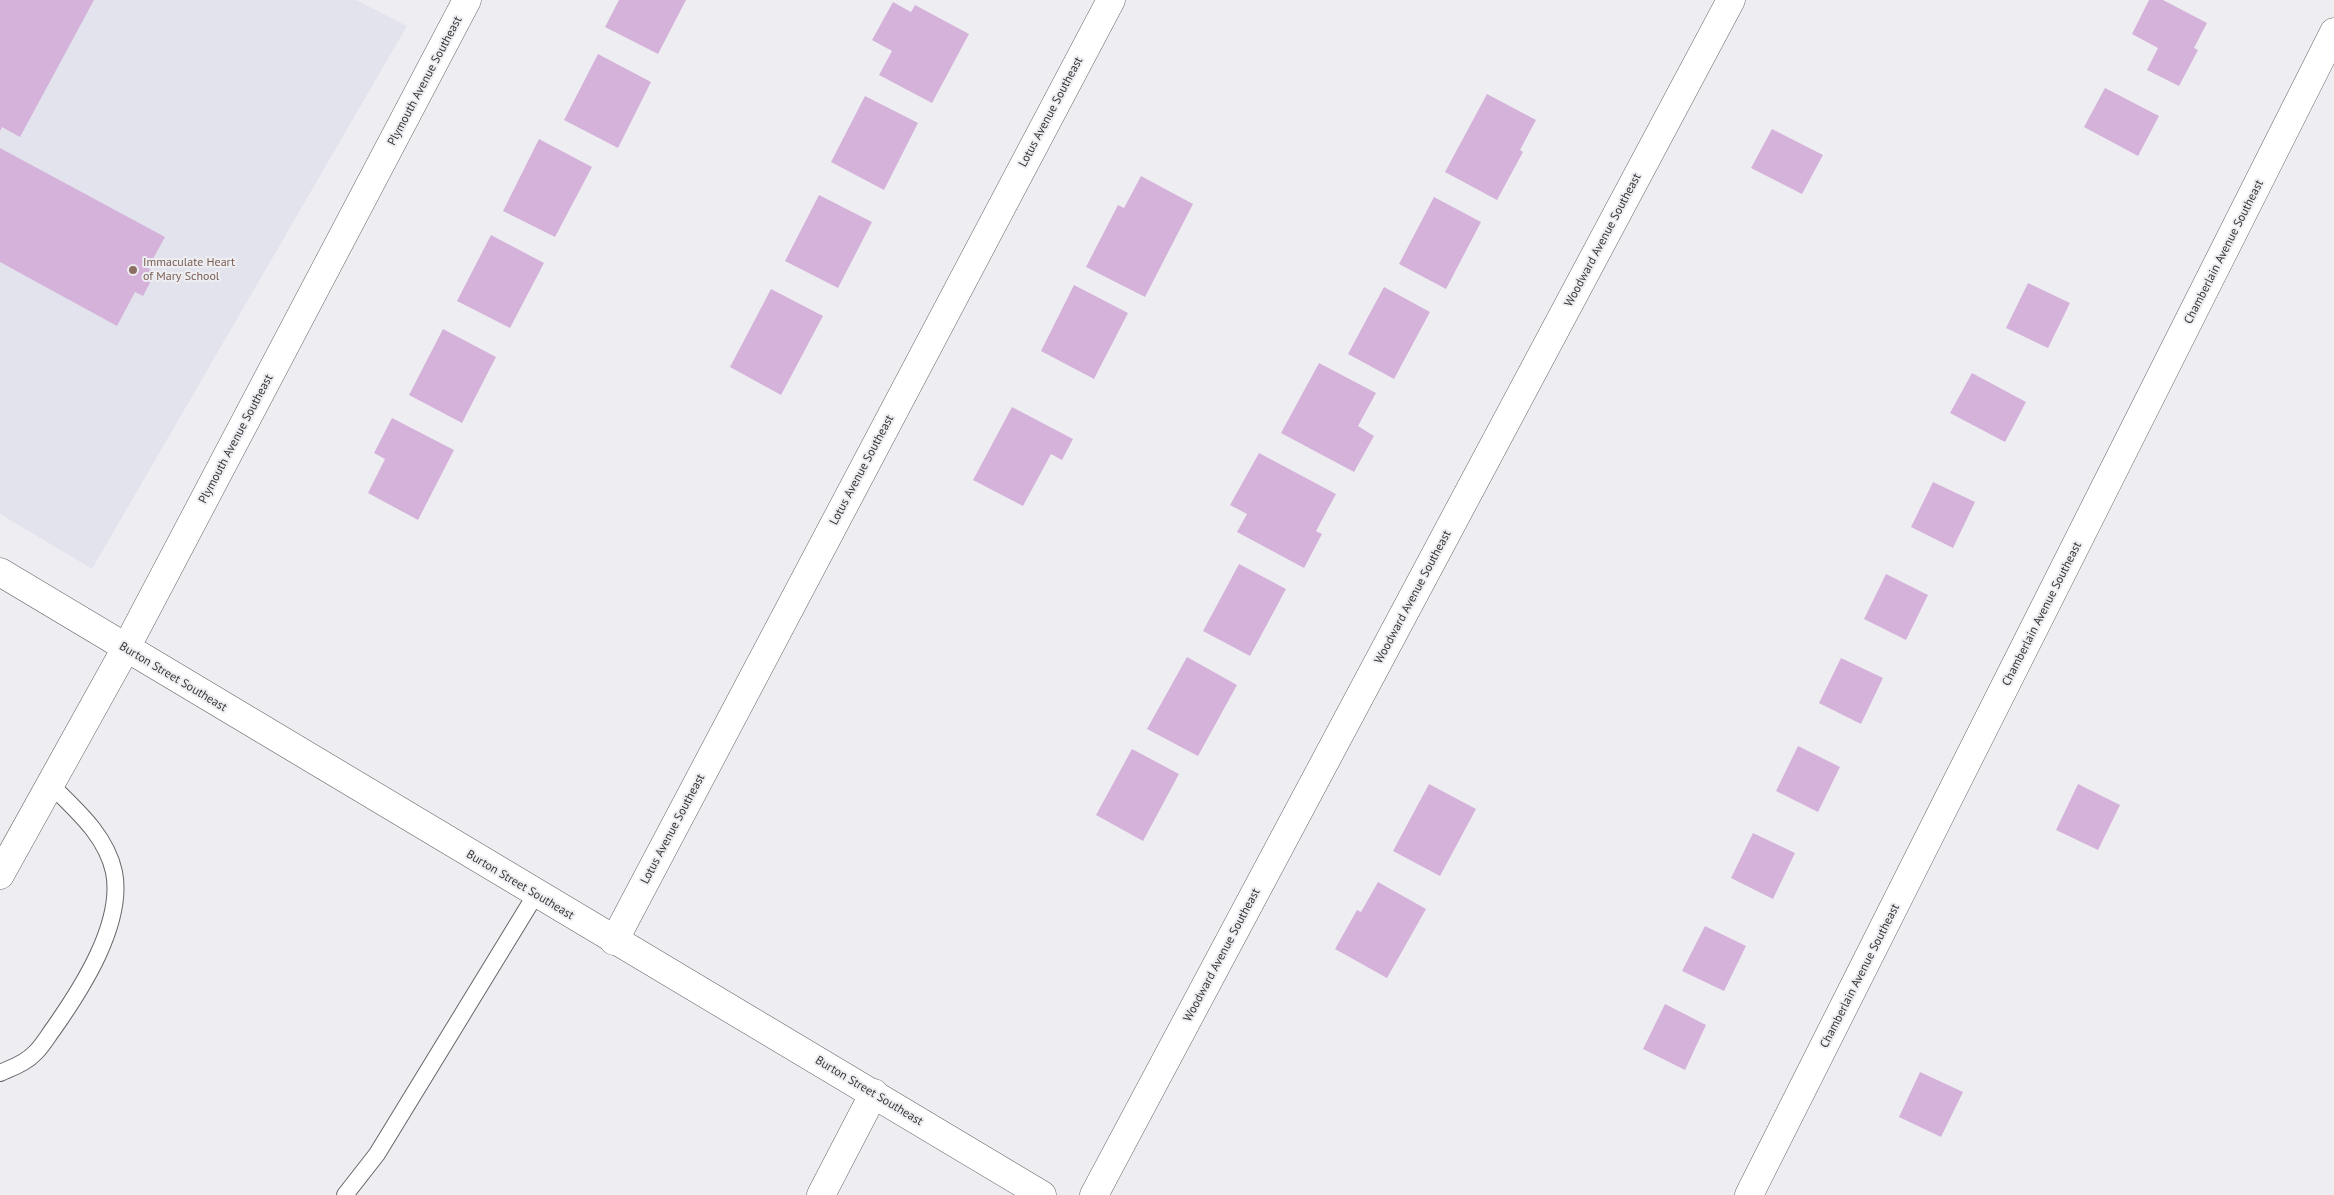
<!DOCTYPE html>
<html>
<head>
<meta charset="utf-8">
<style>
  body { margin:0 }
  canvas { display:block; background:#eeeef2 }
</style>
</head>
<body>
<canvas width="2334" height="1195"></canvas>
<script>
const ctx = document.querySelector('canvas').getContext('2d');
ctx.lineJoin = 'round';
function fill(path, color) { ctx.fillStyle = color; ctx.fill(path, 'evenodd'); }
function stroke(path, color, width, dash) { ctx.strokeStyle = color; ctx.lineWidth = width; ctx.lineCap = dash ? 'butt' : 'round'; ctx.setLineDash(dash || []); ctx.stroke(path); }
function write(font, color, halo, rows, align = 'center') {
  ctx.font = font + ' "PT Sans",sans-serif'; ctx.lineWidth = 4; ctx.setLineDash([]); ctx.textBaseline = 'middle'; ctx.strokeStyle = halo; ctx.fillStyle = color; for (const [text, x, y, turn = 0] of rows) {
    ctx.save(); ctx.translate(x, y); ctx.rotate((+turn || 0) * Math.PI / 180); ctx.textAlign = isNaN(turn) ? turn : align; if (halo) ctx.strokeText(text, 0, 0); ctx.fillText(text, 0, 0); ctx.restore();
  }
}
fill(new Path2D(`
  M 0,0 L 356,0 L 407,26 L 92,569 L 0,514 Z`), '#e3e3ee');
fill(new Path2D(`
  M 0,0 L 94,0 L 20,137 L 2,127 L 0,131 Z
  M 619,0 L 686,0 L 658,54 L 605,27 Z
  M 2149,0 L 2163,0 L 2207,23 L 2194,48 L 2198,50 L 2179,86 L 2147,70 L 2158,48 L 2132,34 Z
  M 893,2 L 911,12 L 915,5 L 969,34 L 932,103 L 879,75 L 892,51 L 872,40 Z
  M 598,54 L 651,82 L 618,148 L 564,120 Z
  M 2105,88 L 2159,116 L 2138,156 L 2084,127 Z
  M 1487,94 L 1536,120 L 1520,150 L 1523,152 L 1497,200 L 1445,172 Z
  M 865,96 L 918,123 L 884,190 L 831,162 Z
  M 1772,129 L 1823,155 L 1802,194 L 1751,168 Z
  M 539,139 L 592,167 L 555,237 L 503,211 Z
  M 0,148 L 165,237 L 148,268 L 155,273 L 143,296 L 135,292 L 117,326 L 0,262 Z
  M 1141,176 L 1193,204 L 1145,297 L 1086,267 L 1118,205 L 1124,208 Z
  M 819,195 L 872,222 L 838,288 L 785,261 Z
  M 1434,197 L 1481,222 L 1446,289 L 1399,264 Z
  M 491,235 L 544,263 L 510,328 L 457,301 Z
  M 2028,283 L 2070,303 L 2048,348 L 2006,328 Z
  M 1074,285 L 1128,313 L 1094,379 L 1041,351 Z
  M 1384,287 L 1430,312 L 1394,379 L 1348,354 Z
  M 771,289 L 823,316 L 781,395 L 730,367 Z
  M 443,329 L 496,357 L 462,423 L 409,395 Z
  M 1319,363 L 1376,393 L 1358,426 L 1374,436 L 1354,472 L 1281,433 Z
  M 1972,373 L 2026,402 L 2005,442 L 1950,413 Z
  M 1012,407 L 1073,439 L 1062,460 L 1051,454 L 1023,506 L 973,480 Z
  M 392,418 L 454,450 L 418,520 L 368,493 L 385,459 L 374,453 Z
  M 1259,453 L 1336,494 L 1316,531 L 1322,534 L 1304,568 L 1237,532 L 1247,514 L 1230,505 Z
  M 1933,482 L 1975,502 L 1953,548 L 1911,527 Z
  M 1239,564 L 1286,589 L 1250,656 L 1203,631 Z
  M 1886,574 L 1928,595 L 1906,640 L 1864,619 Z
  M 1187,657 L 1237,685 L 1198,756 L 1147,729 Z
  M 1841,658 L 1883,678 L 1861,724 L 1819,703 Z
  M 1798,746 L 1840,767 L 1818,812 L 1776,791 Z
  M 1132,749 L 1179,774 L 1143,841 L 1096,815 Z
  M 1429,784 L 1476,809 L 1440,876 L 1393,851 Z
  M 2078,784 L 2120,805 L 2098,850 L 2056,830 Z
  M 1753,833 L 1795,853 L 1773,899 L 1731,878 Z
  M 1378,882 L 1426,909 L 1387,978 L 1335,949 L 1357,910 L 1361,912 Z
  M 1705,926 L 1746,946 L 1724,991 L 1682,971 Z
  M 1665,1004 L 1706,1025 L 1685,1070 L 1643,1049 Z
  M 1920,1072 L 1963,1092 L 1941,1137 L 1899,1117 Z`), '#d5b2da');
const service = new Path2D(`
  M 0,1073 C 13,1067 26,1063 36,1052 C 43,1045 48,1036 54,1028 C 82,988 124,923 114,872 C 106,835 76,810 50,784
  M 345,1195 L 377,1154 L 536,894`);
const minor = new Path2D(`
  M 614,941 L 1111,0
  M 821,1195 L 874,1093
  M 1094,1195 L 1731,0
  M 1749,1195 L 2334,32`);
const secondary = new Path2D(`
  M 0,572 L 1042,1195
  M 0,875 L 126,648 L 467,0`);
stroke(service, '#666669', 18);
stroke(minor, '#666669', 29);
stroke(secondary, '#666669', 29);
stroke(service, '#fff', 16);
stroke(minor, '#fff', 28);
stroke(secondary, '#fff', 28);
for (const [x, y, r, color] of [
  [133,270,5,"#8d6e63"]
]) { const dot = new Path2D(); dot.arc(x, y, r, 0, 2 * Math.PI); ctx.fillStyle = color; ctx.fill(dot); stroke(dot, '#eeeef2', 2); }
write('12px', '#363637', '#eeeef2', [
  ["Plymouth Avenue Southeast",425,81,-62],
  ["Lotus Avenue Southeast",1051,112,-62],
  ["Woodward Avenue Southeast",1603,240,-62],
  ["Chamberlain Avenue Southeast",2224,252,-63],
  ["Plymouth Avenue Southeast",236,439,-62],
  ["Lotus Avenue Southeast",862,470,-62],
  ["Woodward Avenue Southeast",1413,597,-62],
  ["Chamberlain Avenue Southeast",2042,614,-63],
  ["Burton Street Southeast",173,677,31],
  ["Lotus Avenue Southeast",673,829,-62],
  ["Burton Street Southeast",520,885,31],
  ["Woodward Avenue Southeast",1222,955,-62],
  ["Chamberlain Avenue Southeast",1860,976,-63],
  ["Burton Street Southeast",869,1091,31]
]);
write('12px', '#785e54', '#eeeef2', [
  ["Immaculate Heart",143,263],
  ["of Mary School",143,277]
], 'left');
</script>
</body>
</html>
